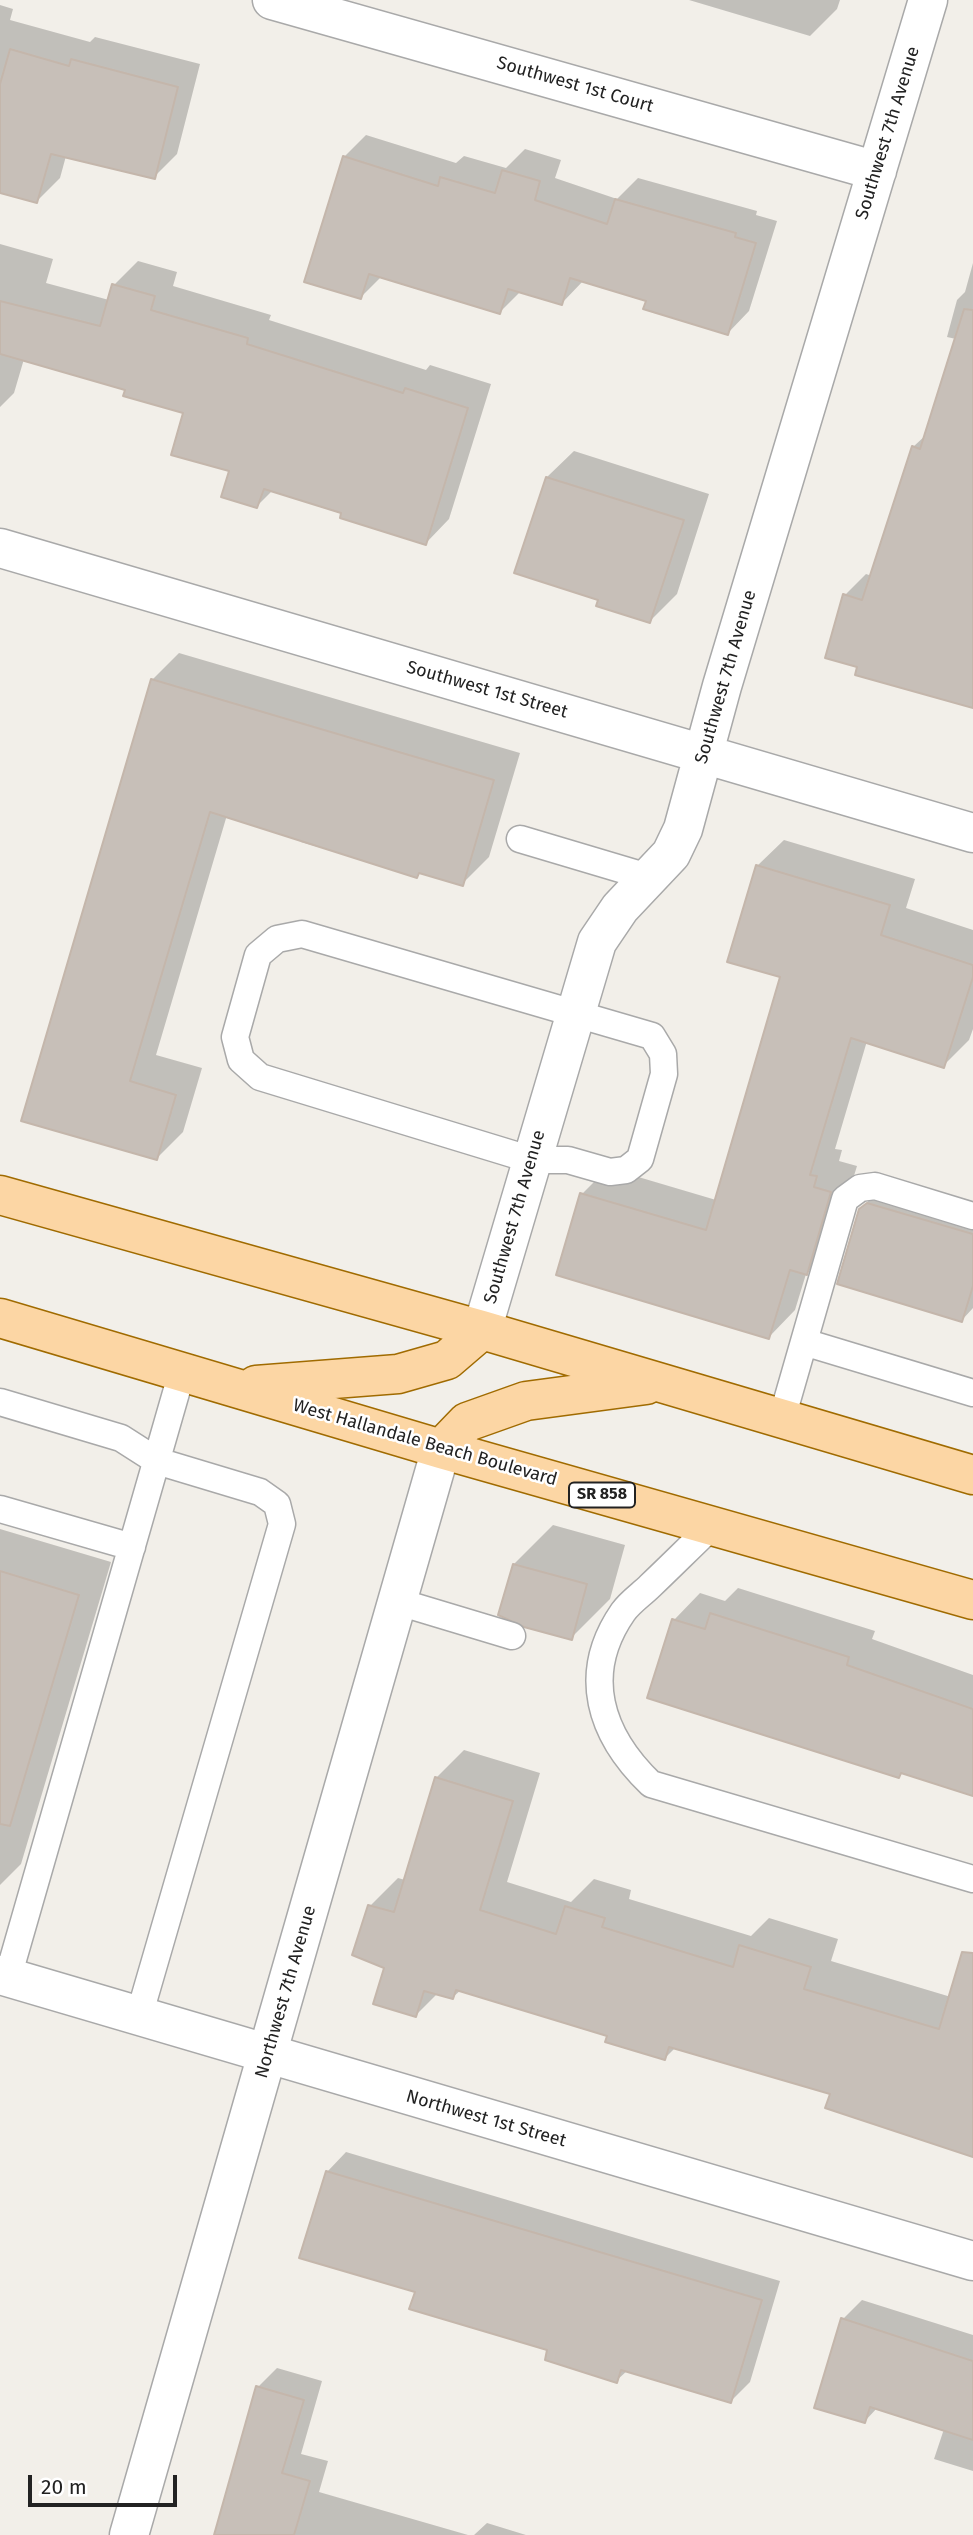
<!DOCTYPE html>
<html>
<head>
<meta charset="utf-8">
<style>
  body { margin:0 }
  #map { position:relative; width:973px; height:2535px; overflow:hidden; background:#f2efe9; font-family:"Fira Sans",sans-serif }
  canvas { display:block }
  .scale { position:absolute; left:28px; top:2475px; width:149px; height:32px; box-sizing:border-box; border:4px solid #222; border-top:0; padding-left:9px; font-size:21px; line-height:24px; white-space:nowrap; color:#222; -webkit-text-stroke:5px #fff; paint-order:stroke }
</style>
</head>
<body>
<div id="map">
<canvas width="973" height="2535"></canvas>
<div class="scale">20 m</div>
</div>
<script>
const ctx = document.querySelector('canvas').getContext('2d');
ctx.lineJoin = 'round';
function fill(path, color) { ctx.fillStyle = color; ctx.fill(path, 'evenodd'); }
function stroke(path, color, width, dash) { ctx.strokeStyle = color; ctx.lineWidth = width; ctx.lineCap = dash ? 'butt' : 'round'; ctx.setLineDash(dash || []); ctx.stroke(path); }
function write(font, color, halo, rows, align = 'center') {
  ctx.font = font + ' "Fira Sans",sans-serif'; ctx.lineWidth = 5; ctx.setLineDash([]); ctx.textBaseline = 'middle'; ctx.strokeStyle = halo; ctx.fillStyle = color; for (const [text, x, y, turn = 0] of rows) {
    ctx.save(); ctx.translate(x, y); ctx.rotate((+turn || 0) * Math.PI / 180); ctx.textAlign = isNaN(turn) ? turn : align; if (halo) ctx.strokeText(text, 0, 0); ctx.fillText(text, 0, 0); ctx.restore();
  }
}
fill(new Path2D(`
  M 689,0 L 840,0 L 837,9 L 810,36 Z
  M 0,5 L 13,9 L 10,20 L 90,42 L 95,37 L 200,64 L 177,154 L 154,177 L 66,156 L 60,178 L 37,201 L 0,191 Z
  M 366,135 L 456,163 L 464,156 L 506,168 L 525,149 L 561,160 L 555,178 L 617,199 L 638,178 L 757,211 L 756,215 L 777,221 L 749,311 L 728,333 L 648,300 L 584,280 L 562,303 L 521,291 L 500,312 L 382,276 L 361,297 L 344,157 Z
  M 0,244 L 53,259 L 46,283 L 109,300 L 114,285 L 138,261 L 177,272 L 173,286 L 271,315 L 269,320 L 426,370 L 430,365 L 491,384 L 449,519 L 426,543 L 273,490 L 257,506 L 185,412 L 127,389 L 24,359 L 14,393 L 0,407 Z
  M 973,263 L 973,706 L 859,666 L 845,595 L 866,574 L 872,576 L 913,447 L 927,434 L 956,339 L 947,337 L 957,300 L 965,292 Z
  M 574,451 L 709,494 L 677,594 L 650,621 L 600,598 L 547,477 Z
  M 179,653 L 520,753 L 489,857 L 462,884 L 421,872 L 417,876 L 301,842 L 302,838 L 227,815 L 156,1055 L 202,1068 L 183,1132 L 156,1159 L 23,1119 L 152,680 Z
  M 784,840 L 915,879 L 906,908 L 973,930 L 973,1029 L 969,1040 L 943,1066 L 867,1041 L 835,1149 L 842,1150 L 839,1161 L 857,1166 L 832,1247 L 806,1274 L 795,1310 L 769,1337 L 582,1194 L 608,1168 L 716,1200 L 782,976 L 757,866 Z
  M 880,1190 L 973,1210 L 973,1308 L 962,1320 L 860,1209 Z
  M 553,1525 L 625,1545 L 610,1599 L 571,1638 L 514,1564 Z
  M 0,1529 L 111,1562 L 21,1864 L 0,1885 Z
  M 738,1588 L 875,1631 L 872,1639 L 973,1675 L 973,1795 L 902,1772 L 899,1776 L 674,1620 L 700,1593 L 725,1601 Z
  M 464,1750 L 540,1773 L 507,1882 L 571,1902 L 594,1879 L 631,1890 L 629,1899 L 751,1936 L 769,1918 L 838,1939 L 831,1961 L 951,1997 L 973,1972 L 973,2155 L 916,2138 L 917,2134 L 832,2093 L 676,2047 L 665,2058 L 609,2035 L 461,1990 L 453,1997 L 438,1993 L 416,2015 L 386,1967 L 370,1906 L 398,1878 L 405,1880 L 436,1778 Z
  M 346,2152 L 780,2281 L 750,2382 L 731,2401 L 628,2370 L 616,2381 L 417,2291 L 327,2172 Z
  M 862,2300 L 973,2335 L 973,2471 L 934,2459 L 944,2429 L 878,2407 L 865,2421 L 843,2319 Z
  M 277,2368 L 322,2381 L 301,2454 L 328,2461 L 319,2492 L 468,2535 L 216,2535 L 258,2387 Z
  M 487,2523 L 526,2535 L 474,2535 Z`), '#0003');
const building = new Path2D(`
  M 10,49 L 69,66 L 71,59 L 178,87 L 155,179 L 51,154 L 37,203 L 0,193 L 0,84 Z
  M 343,156 L 438,186 L 440,177 L 495,193 L 502,170 L 540,181 L 535,200 L 607,224 L 615,199 L 736,233 L 735,237 L 756,243 L 728,335 L 643,309 L 646,301 L 570,278 L 562,305 L 508,289 L 500,314 L 369,274 L 361,299 L 304,282 Z
  M 112,284 L 155,296 L 151,310 L 248,338 L 247,344 L 403,393 L 405,388 L 468,408 L 426,545 L 340,518 L 341,513 L 264,489 L 257,508 L 221,497 L 229,471 L 171,455 L 183,413 L 123,396 L 125,390 L 0,354 L 0,301 L 100,326 Z
  M 964,309 L 973,310 L 973,708 L 855,675 L 857,667 L 825,658 L 843,594 L 862,600 L 912,446 L 920,449 Z
  M 546,477 L 684,520 L 650,623 L 596,606 L 598,600 L 514,573 Z
  M 151,679 L 494,780 L 463,886 L 419,873 L 417,878 L 210,812 L 130,1081 L 176,1095 L 157,1160 L 21,1121 Z
  M 756,865 L 890,905 L 881,935 L 973,965 L 973,977 L 944,1068 L 851,1038 L 810,1175 L 817,1176 L 814,1187 L 831,1192 L 807,1275 L 790,1270 L 769,1339 L 556,1275 L 580,1193 L 706,1230 L 780,977 L 727,962 Z
  M 867,1203 L 973,1234 L 973,1286 L 962,1322 L 837,1284 L 859,1209 Z
  M 513,1564 L 587,1584 L 572,1640 L 524,1627 L 498,1615 Z
  M 0,1571 L 79,1595 L 10,1826 L 0,1824 Z
  M 710,1613 L 849,1657 L 847,1665 L 973,1709 L 973,1796 L 901,1773 L 899,1778 L 647,1698 L 672,1619 L 705,1629 Z
  M 435,1777 L 513,1801 L 480,1910 L 556,1934 L 565,1906 L 605,1918 L 602,1927 L 733,1967 L 739,1945 L 811,1967 L 804,1989 L 939,2029 L 962,1952 L 973,1953 L 973,2157 L 825,2108 L 830,2094 L 669,2047 L 665,2060 L 605,2042 L 607,2036 L 456,1990 L 453,1999 L 424,1991 L 416,2017 L 373,2004 L 384,1968 L 352,1955 L 368,1905 L 394,1912 Z
  M 326,2171 L 762,2300 L 731,2403 L 621,2370 L 617,2383 L 545,2360 L 547,2350 L 409,2309 L 415,2292 L 299,2258 Z
  M 841,2318 L 973,2361 L 973,2440 L 870,2407 L 865,2423 L 814,2408 Z
  M 256,2386 L 304,2400 L 282,2473 L 310,2481 L 294,2535 L 214,2535 Z`);
fill(building, '#c7bfb8');
stroke(building, '#c4b6ab', 2);
const service = new Path2D(`
  M 520,839 L 651,878
  M 302,934 L 652,1036 L 663,1054 L 664,1074 L 640,1159 L 626,1170 L 610,1172 L 568,1160 L 532,1160 L 260,1077 L 241,1060 L 235,1037 L 258,955 L 277,939 Z
  M 804,1342 L 973,1393
  M 0,1402 L 121,1438 L 157,1461 L 260,1492 L 277,1504 L 282,1524 L 139,2016
  M 782,1418 L 845,1199 L 860,1188 L 875,1186 L 973,1216
  M 0,1509 L 132,1547
  M 712,1526 C 691,1546 671,1566 650,1586 C 642,1594 630,1602 623,1612 C 580,1674 600,1735 651,1784 L 973,1879
  M 399,1602 L 512,1636
  M 8,1977 L 182,1372`);
const minor = new Path2D(`
  M 272,0 L 877,171
  M 0,548 L 973,833
  M 482,1330 L 597,942 L 620,908 L 671,854 L 683,829 L 722,686 L 928,0
  M 0,1975 L 973,2261
  M 129,2535 L 441,1449`);
const primary = new Path2D(`
  M 0,1195 L 482,1330 L 973,1475
  M 0,1318 L 441,1449 L 973,1600
  M 256,1385 L 398,1374 L 447,1360 L 482,1330
  M 441,1449 L 467,1422 L 526,1401 L 646,1385`);
stroke(service, '#a9a9a9', 29);
stroke(minor, '#a9a9a9', 41);
stroke(primary, '#a06b00', 41);
stroke(service, '#fff', 26);
stroke(minor, '#fff', 38);
stroke(primary, '#fcd6a4', 38);
for (const [x, y, w] of [
  [602,1495,66]
]) { const box = new Path2D(); box.roundRect(x - w / 2, y - 12.5, w, 25, 5); ctx.fillStyle = '#fff'; ctx.fill(box); stroke(box, '#222', 2); }
write('bold 16px', '#222', null, [
  ["SR 858",602,1495]
]);
write('18px', '#222', '#fff', [
  ["Southwest 1st Court",575,85,16],
  ["Southwest 7th Avenue",888,133,-73],
  ["Southwest 7th Avenue",726,677,-74],
  ["Southwest 1st Street",487,690,16],
  ["Southwest 7th Avenue",515,1217,-74],
  ["West Hallandale Beach Boulevard",425,1443,16],
  ["Northwest 7th Avenue",286,1992,-74],
  ["Northwest 1st Street",486,2119,16]
]);
</script>
</body>
</html>
